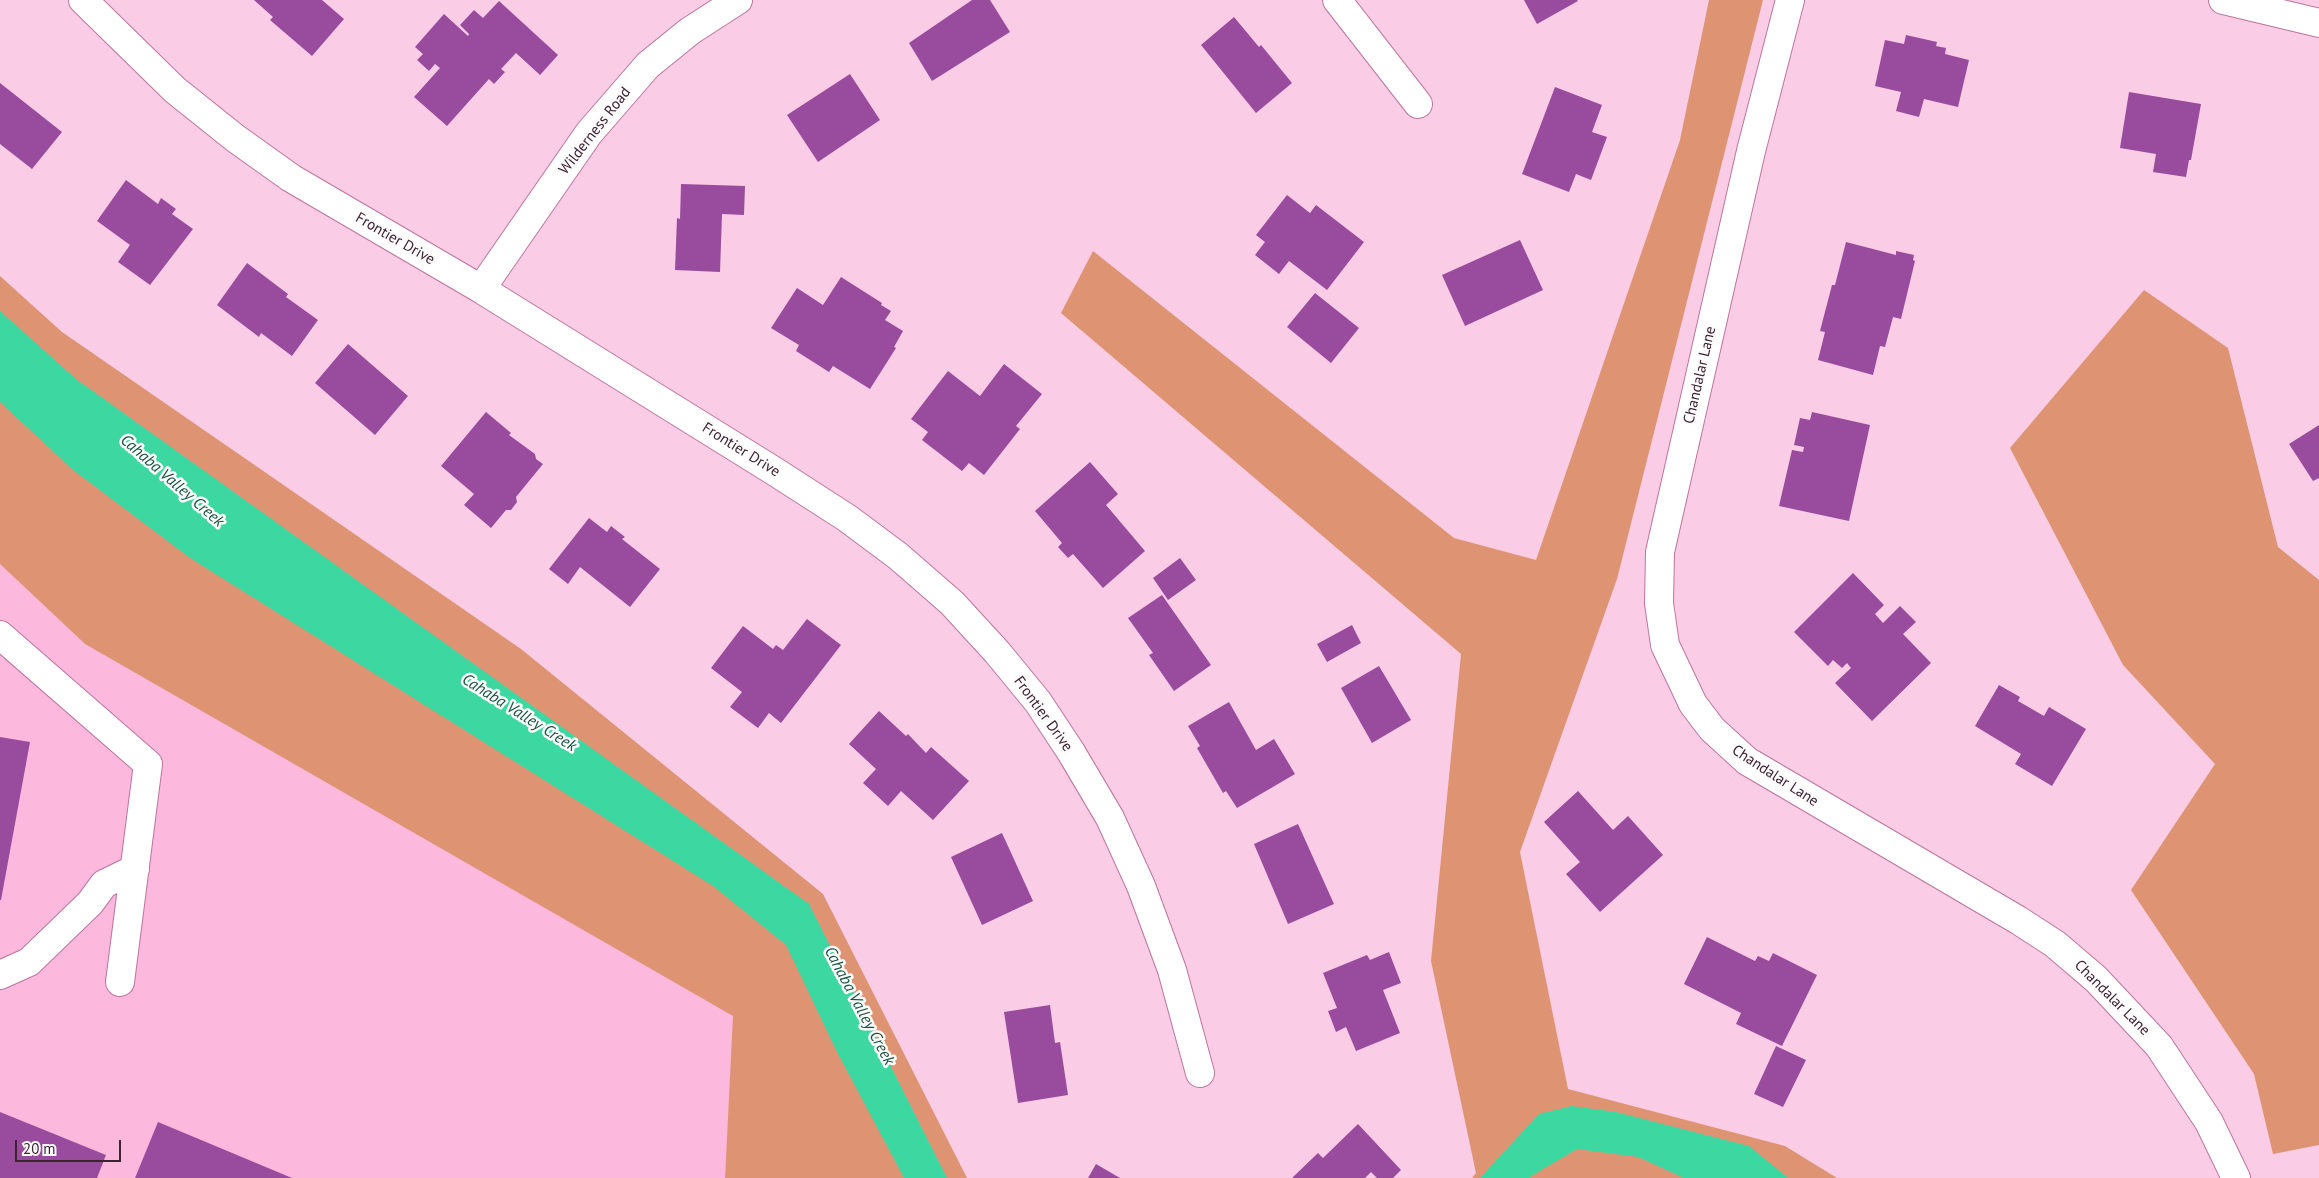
<!DOCTYPE html>
<html>
<head>
<meta charset="utf-8">
<style>
  body { margin:0 }
  #map { position:relative; width:2319px; height:1178px; overflow:hidden; background:#fbcce5; font-family:"PT Sans",sans-serif }
  canvas { display:block }
  .scale { position:absolute; left:15px; top:1140px; width:106px; height:22px; box-sizing:border-box; border:2px solid #3e2132; border-top:0; padding-left:6px; font-size:15px; line-height:18px; white-space:nowrap; color:#3e2132; -webkit-text-stroke:4px #fcfcfc; paint-order:stroke }
</style>
</head>
<body>
<div id="map">
<canvas width="2319" height="1178"></canvas>
<div class="scale">20 m</div>
</div>
<script>
const ctx = document.querySelector('canvas').getContext('2d');
ctx.lineJoin = 'round';
function fill(path, color) { ctx.fillStyle = color; ctx.fill(path, 'evenodd'); }
function stroke(path, color, width, dash) { ctx.strokeStyle = color; ctx.lineWidth = width; ctx.lineCap = dash ? 'butt' : 'round'; ctx.setLineDash(dash || []); ctx.stroke(path); }
function write(font, color, halo, rows, align = 'center') {
  ctx.font = font + ' "PT Sans",sans-serif'; ctx.lineWidth = 5; ctx.setLineDash([]); ctx.textBaseline = 'middle'; ctx.strokeStyle = halo; ctx.fillStyle = color; for (const [text, x, y, turn = 0] of rows) {
    ctx.save(); ctx.translate(x, y); ctx.rotate((+turn || 0) * Math.PI / 180); ctx.textAlign = isNaN(turn) ? turn : align; if (halo) ctx.strokeText(text, 0, 0); ctx.fillText(text, 0, 0); ctx.restore();
  }
}
fill(new Path2D(`
  M 0,564 L 85,644 L 734,1016 L 725,1178 L 0,1178 Z`), '#fcb8dd');
fill(new Path2D(`
  M 1709,0 L 1763,0 L 1617,579 L 1520,852 L 1568,1089 L 1785,1146 L 1837,1178 L 1472,1178 L 1476,1173 L 1431,961 L 1461,654 L 1061,313 L 1093,251 L 1454,538 L 1536,560 L 1680,140 Z
  M 0,276 L 62,332 L 521,649 L 823,894 L 967,1178 L 725,1178 L 733,1016 L 85,644 L 0,564 Z
  M 2144,290 L 2228,348 L 2278,547 L 2319,580 L 2319,1145 L 2273,1154 L 2254,1074 L 2131,890 L 2215,764 L 2123,665 L 2010,448 Z`), '#de9473');
fill(new Path2D(`
  M 0,311 L 76,379 L 809,904 L 947,1178 L 904,1178 L 836,1050 L 786,945 L 713,886 L 190,558 L 73,470 L 0,402 Z
  M 1572,1106 L 1616,1112 L 1749,1146 L 1788,1178 L 1684,1178 L 1638,1157 L 1577,1149 L 1528,1178 L 1480,1178 L 1539,1114 Z`), '#3dd8a2');
fill(new Path2D(`
  M 254,0 L 322,0 L 344,19 L 312,56 L 270,20 L 273,17 Z
  M 972,0 L 990,0 L 1010,32 L 932,81 L 909,43 Z
  M 1524,0 L 1577,0 L 1578,1 L 1537,24 Z
  M 499,1 L 558,55 L 540,75 L 516,53 L 501,69 L 505,72 L 494,84 L 489,79 L 447,126 L 414,97 L 440,68 L 435,64 L 429,71 L 417,60 L 423,54 L 415,47 L 444,14 L 468,36 L 469,34 L 460,25 L 474,10 L 483,18 Z
  M 1234,17 L 1259,47 L 1261,45 L 1292,83 L 1256,113 L 1201,45 Z
  M 1906,35 L 1937,42 L 1936,46 L 1946,48 L 1945,54 L 1969,60 L 1958,107 L 1924,99 L 1919,117 L 1896,111 L 1901,92 L 1875,86 L 1885,40 L 1904,44 Z
  M 850,74 L 880,120 L 818,162 L 787,115 Z
  M 0,83 L 62,132 L 32,169 L 0,144 Z
  M 1555,87 L 1602,105 L 1592,132 L 1607,137 L 1591,180 L 1576,174 L 1569,192 L 1522,174 Z
  M 2129,92 L 2201,104 L 2191,160 L 2189,160 L 2186,177 L 2153,172 L 2156,154 L 2120,148 Z
  M 126,180 L 158,204 L 161,198 L 176,209 L 172,214 L 193,229 L 150,285 L 118,262 L 130,245 L 97,221 Z
  M 681,184 L 745,186 L 744,215 L 722,214 L 720,272 L 675,270 L 677,218 L 680,219 Z
  M 1287,195 L 1310,213 L 1316,205 L 1364,242 L 1327,290 L 1289,261 L 1279,274 L 1255,255 L 1265,242 L 1256,235 Z
  M 1520,240 L 1543,290 L 1465,326 L 1442,275 Z
  M 1846,242 L 1896,255 L 1896,251 L 1914,255 L 1913,260 L 1915,261 L 1901,319 L 1893,317 L 1885,347 L 1880,346 L 1873,375 L 1818,360 L 1825,332 L 1820,331 L 1832,285 L 1835,285 Z
  M 247,263 L 288,294 L 286,297 L 318,320 L 292,356 L 261,333 L 259,337 L 217,305 Z
  M 841,277 L 882,303 L 881,305 L 891,311 L 885,320 L 903,331 L 894,347 L 896,348 L 870,389 L 833,366 L 829,372 L 796,351 L 799,345 L 771,328 L 797,288 L 823,305 Z
  M 1315,293 L 1359,328 L 1331,363 L 1287,327 Z
  M 348,344 L 408,396 L 375,435 L 315,383 Z
  M 1004,364 L 1042,394 L 1016,426 L 1020,429 L 984,475 L 969,463 L 962,471 L 922,440 L 928,432 L 911,419 L 948,371 L 980,396 Z
  M 486,412 L 511,433 L 509,435 L 535,454 L 536,459 L 543,464 L 516,497 L 517,502 L 511,510 L 506,510 L 491,528 L 464,505 L 474,494 L 441,466 Z
  M 1812,412 L 1870,425 L 1849,521 L 1779,506 L 1792,450 L 1803,452 L 1804,447 L 1794,445 L 1800,418 L 1810,420 Z
  M 2319,425 L 2319,478 L 2313,481 L 2289,444 Z
  M 1090,462 L 1118,494 L 1106,505 L 1145,551 L 1103,588 L 1073,554 L 1068,558 L 1058,547 L 1062,543 L 1035,511 Z
  M 589,518 L 607,532 L 611,526 L 625,537 L 622,539 L 660,569 L 630,607 L 580,567 L 568,584 L 549,569 Z
  M 1180,558 L 1196,580 L 1168,600 L 1153,578 Z
  M 1853,573 L 1884,605 L 1875,614 L 1883,623 L 1900,606 L 1916,622 L 1903,634 L 1931,663 L 1872,721 L 1835,683 L 1851,668 L 1847,663 L 1842,668 L 1833,660 L 1828,666 L 1794,632 Z
  M 1162,595 L 1211,665 L 1174,691 L 1149,655 L 1153,653 L 1128,618 Z
  M 807,619 L 841,645 L 781,723 L 769,713 L 758,728 L 730,707 L 742,692 L 711,668 L 743,626 L 773,649 L 776,645 L 783,650 Z
  M 1352,625 L 1361,643 L 1327,662 L 1317,644 Z
  M 1379,666 L 1411,720 L 1372,743 L 1341,688 Z
  M 1999,685 L 2020,697 L 2018,701 L 2044,716 L 2049,707 L 2086,729 L 2052,786 L 2015,764 L 2021,754 L 1975,726 Z
  M 1229,702 L 1256,750 L 1274,739 L 1295,774 L 1237,808 L 1226,791 L 1223,793 L 1197,748 L 1200,746 L 1188,726 Z
  M 879,711 L 906,736 L 908,734 L 926,753 L 931,747 L 969,781 L 933,820 L 901,791 L 888,806 L 863,783 L 876,769 L 849,744 Z
  M 0,737 L 30,742 L 1,900 L 0,900 Z
  M 1578,791 L 1613,830 L 1628,816 L 1663,855 L 1600,912 L 1566,874 L 1580,862 L 1544,822 Z
  M 1298,824 L 1334,904 L 1288,924 L 1254,844 Z
  M 1002,833 L 1033,901 L 982,925 L 951,857 Z
  M 1707,937 L 1755,961 L 1758,956 L 1769,961 L 1773,953 L 1817,975 L 1782,1046 L 1736,1024 L 1741,1013 L 1684,984 Z
  M 1389,952 L 1401,983 L 1383,990 L 1400,1033 L 1356,1051 L 1346,1027 L 1336,1032 L 1328,1011 L 1337,1008 L 1323,973 L 1367,955 L 1370,960 Z
  M 1050,1005 L 1055,1043 L 1060,1042 L 1068,1095 L 1018,1103 L 1004,1012 Z
  M 1776,1046 L 1806,1060 L 1783,1107 L 1754,1094 Z
  M 0,1112 L 106,1155 L 97,1178 L 0,1178 Z
  M 158,1122 L 292,1178 L 135,1178 Z
  M 1358,1124 L 1401,1170 L 1393,1178 L 1377,1178 L 1371,1172 L 1365,1178 L 1292,1178 L 1318,1153 L 1323,1158 Z
  M 1096,1164 L 1120,1178 L 1088,1178 Z`), '#994b9e');
const minor = new Path2D(`
  M 83,0 L 175,90 L 235,138 L 291,178 L 481,289 L 774,471 L 847,518 L 898,556 L 952,603 L 997,652 L 1038,702 L 1071,752 L 1110,818 L 1141,886 L 1172,970 L 1200,1073
  M 1337,0 L 1418,104
  M 1790,0 L 1751,151 L 1660,552 L 1659,603 L 1665,645 L 1693,704 L 1712,729 L 1747,761 L 2018,920 L 2055,944 L 2096,979 L 2159,1046 L 2209,1122 L 2236,1178
  M 2223,0 L 2319,23
  M 481,289 L 589,133 L 648,65 L 690,31 L 738,0
  M 0,635 L 148,764 L 120,982
  M 0,975 L 29,962 L 90,903 L 104,884 L 135,869`);
stroke(minor, '#bd759e', 30);
stroke(minor, '#fff', 28);
write('15px', '#3e2132', '#fcfcfc', [
  ["Wilderness Road",595,131,-52],
  ["Frontier Drive",395,239,30],
  ["Chandalar Lane",1700,375,-77],
  ["Frontier Drive",741,450,32],
  ["Frontier Drive",1043,714,54],
  ["Chandalar Lane",1775,776,33],
  ["Chandalar Lane",2112,998,45]
]);
write('italic 16px', '#17533d', '#fcfcfc', [
  ["Cahaba Valley Creek",172,481,41],
  ["Cahaba Valley Creek",519,713,32],
  ["Cahaba Valley Creek",859,1006,62]
]);
</script>
</body>
</html>
